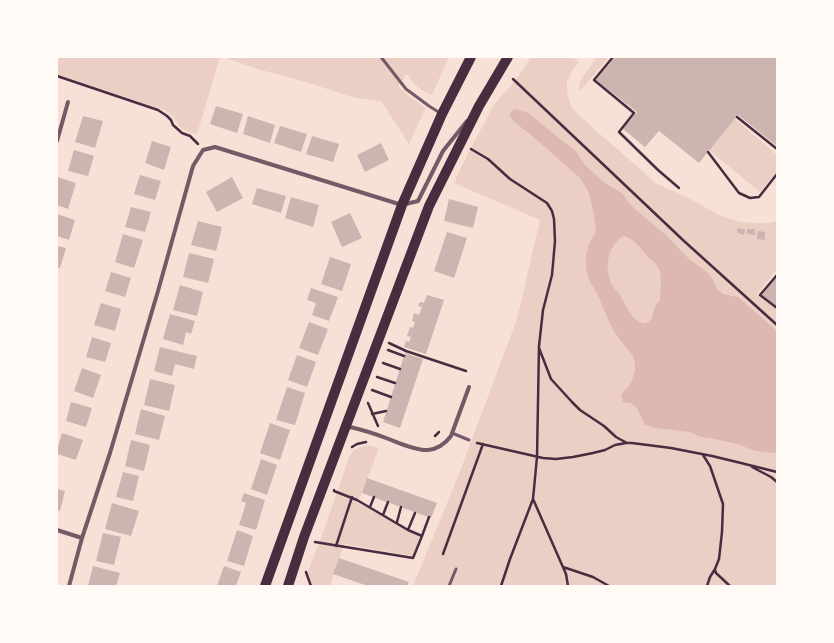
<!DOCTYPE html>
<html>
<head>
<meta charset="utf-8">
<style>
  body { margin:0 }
  #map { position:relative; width:834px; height:643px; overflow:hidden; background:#f7e1d7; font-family:"Public Sans",sans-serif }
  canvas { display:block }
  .frame { position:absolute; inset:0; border:58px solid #fffaf5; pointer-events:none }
</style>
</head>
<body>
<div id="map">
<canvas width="834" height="643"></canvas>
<div class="frame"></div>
</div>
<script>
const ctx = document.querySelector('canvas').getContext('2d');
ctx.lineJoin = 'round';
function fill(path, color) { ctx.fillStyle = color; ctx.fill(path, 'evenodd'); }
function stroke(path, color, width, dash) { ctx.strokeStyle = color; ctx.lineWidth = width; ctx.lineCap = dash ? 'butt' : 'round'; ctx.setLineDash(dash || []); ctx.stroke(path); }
fill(new Path2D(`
  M 57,57 L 220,57 L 197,134 L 190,133 L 184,130 L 179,126 L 173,116 L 164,110 L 57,75 Z
  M 223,57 L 449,57 L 432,95 C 419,91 415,85 407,74 L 398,86 L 411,98 L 426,108 L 420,120 L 409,144 L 381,101 L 355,98 L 306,82 L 257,69 Z
  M 531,57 L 572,57 L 579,62 L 572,71 L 567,82 L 567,90 L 568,97 L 572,108 L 593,128 L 657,184 L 687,197 L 719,215 L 740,222 L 754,223 L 770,223 L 777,221 L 777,269 L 757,294 L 777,310 L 777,586 L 413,586 L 459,474 L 517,319 L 540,220 L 454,183 L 468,153 L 494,105 L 517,78 Z
  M 597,57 L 609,57 L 581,90 L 579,88 L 580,81 Z
  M 735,119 L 777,155 L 777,171 L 760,192 L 709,150 Z
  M 367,445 L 379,448 L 362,493 L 357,502 L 420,537 L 412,556 L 344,544 L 330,586 L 313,586 L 308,571 L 321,538 L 350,455 L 353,451 L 358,448 Z`), '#ebcfc5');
fill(new Path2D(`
  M 515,109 L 526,112 L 532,116 L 560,139 L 575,150 L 586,166 L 605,183 L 623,194 L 628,202 L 636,210 L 665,234 L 689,259 L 707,272 L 713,280 L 717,289 L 723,294 L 731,296 L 738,297 L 777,331 L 777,453 L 755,451 L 737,444 L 710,438 L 701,437 L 690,432 L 656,428 L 645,425 L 637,408 L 631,403 L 623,402 L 621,396 L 624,390 L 628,388 L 632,380 L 635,370 L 635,363 L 633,356 L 615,333 L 610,324 L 600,300 L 589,279 L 586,268 L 586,256 L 589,244 L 594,236 L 596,229 L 592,205 L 589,193 L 580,178 L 530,134 L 514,122 L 509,115 L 512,110 ZM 623,236 L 629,238 L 636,243 L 648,257 L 655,263 L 660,271 L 661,279 L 660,300 C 659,302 657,303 656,305 C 652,311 655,320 646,323 C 634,326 625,303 620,295 C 617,291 613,288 611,283 C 604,266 608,246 623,236 Z`), '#dcb8b0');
fill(new Path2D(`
  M 615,57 L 777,57 L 777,146 L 738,115 L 699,163 L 659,131 L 645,147 L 623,129 L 637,112 L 596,80 Z
  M 216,106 L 243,114 L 237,133 L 210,124 Z
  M 83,116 L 103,121 L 95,148 L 75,142 Z
  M 248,116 L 275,125 L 270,143 L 243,134 Z
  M 280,126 L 307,134 L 301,152 L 274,143 Z
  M 312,136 L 339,144 L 333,162 L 306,154 Z
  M 152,141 L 171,147 L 164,170 L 145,163 Z
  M 381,143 L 389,160 L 365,172 L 357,155 Z
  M 74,150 L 94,156 L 88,176 L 68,171 Z
  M 140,175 L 161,181 L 155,200 L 134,194 Z
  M 57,177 L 76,183 L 68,209 L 57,205 Z
  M 232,177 L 243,198 L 217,212 L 206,192 Z
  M 257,188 L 286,196 L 281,213 L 252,204 Z
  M 291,197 L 319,205 L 313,227 L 285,218 Z
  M 449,199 L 478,207 L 473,228 L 444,221 Z
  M 131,207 L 151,212 L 145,232 L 125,227 Z
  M 350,213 L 362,238 L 342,247 L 331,222 Z
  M 57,214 L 75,220 L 69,240 L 57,236 Z
  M 198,221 L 222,227 L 216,251 L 191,245 Z
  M 738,228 L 745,230 L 744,235 L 737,233 Z
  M 747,229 L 755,229 L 755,235 L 747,234 Z
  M 758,231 L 765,232 L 765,240 L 757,239 Z
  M 447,232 L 467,238 L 454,278 L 434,271 Z
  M 123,234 L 143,240 L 134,268 L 115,262 Z
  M 57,246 L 66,248 L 60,268 L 57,268 Z
  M 189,253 L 214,259 L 208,283 L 183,277 Z
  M 330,257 L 351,264 L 342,291 L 321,284 Z
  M 111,272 L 131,278 L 125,297 L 105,291 Z
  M 777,276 L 777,307 L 762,295 Z
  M 180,285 L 203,292 L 197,316 L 173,310 Z
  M 311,288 L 338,297 L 329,321 L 312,315 L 316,303 L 307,300 Z
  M 427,295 L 444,300 L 426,354 L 404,347 L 406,341 L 409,342 L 411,337 L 407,336 L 410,327 L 413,328 L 415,322 L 412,321 L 414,313 L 419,315 L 422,307 L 418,306 L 420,302 L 424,303 Z
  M 101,303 L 121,309 L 115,331 L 94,325 Z
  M 170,314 L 195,321 L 191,334 L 186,332 L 183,345 L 163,339 Z
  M 309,322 L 328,329 L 318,355 L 299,348 Z
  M 92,337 L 111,343 L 105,362 L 86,357 Z
  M 160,347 L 197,356 L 194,369 L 175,364 L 172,376 L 154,371 Z
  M 405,353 L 423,359 L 400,428 L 383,422 Z
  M 297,355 L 316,362 L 307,387 L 288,380 Z
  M 82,368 L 101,375 L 93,398 L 74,391 Z
  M 150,379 L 175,385 L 169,411 L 144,405 Z
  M 287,387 L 305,393 L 295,425 L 276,420 Z
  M 71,402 L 92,408 L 86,427 L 66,421 Z
  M 141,409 L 165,416 L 159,440 L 135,434 Z
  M 270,423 L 290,430 L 280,460 L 260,453 Z
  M 62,433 L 83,440 L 76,460 L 57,454 L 57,450 Z
  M 131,440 L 150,445 L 144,471 L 125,466 Z
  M 261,459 L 277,465 L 267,495 L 251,489 Z
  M 123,472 L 139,476 L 133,501 L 116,497 Z
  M 367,478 L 437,503 L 431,518 L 362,493 Z
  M 57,489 L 65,491 L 60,511 L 57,510 Z
  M 244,493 L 265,500 L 256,530 L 239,525 L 246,503 L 241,501 Z
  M 112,503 L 139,511 L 131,536 L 105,529 Z
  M 237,530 L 253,536 L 244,566 L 227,561 Z
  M 103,533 L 121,537 L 114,565 L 96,561 Z
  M 339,558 L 409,582 L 407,586 L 368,586 L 333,574 Z
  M 93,566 L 120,573 L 116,586 L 109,585 L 109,586 L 88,586 Z
  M 224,566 L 241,572 L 236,586 L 217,586 Z`), '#ccb4b1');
stroke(new Path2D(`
  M 613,57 L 594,80 L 634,113 L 619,132 L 658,170 L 679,188
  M 57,76 L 158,110 L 167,116 L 171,120 L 173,125 L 182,133 L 190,136 L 198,144
  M 513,79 L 684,241 L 777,325
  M 737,117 L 777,149
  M 471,149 L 488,159 L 510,179 L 547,203 L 552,211 L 554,219 L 555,241 L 553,264 L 552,275 L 543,310 L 539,346 L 537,457 L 533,499 L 510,559 L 501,586
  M 708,152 L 739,193 L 750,198 L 759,197 L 777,174
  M 777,275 L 760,295 L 777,308
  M 389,343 L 406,351 L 466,371
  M 539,348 L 551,379 L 572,402 L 580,410 L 604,426 L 616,437 L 627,443
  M 388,350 L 404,356
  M 383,363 L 400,369
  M 377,377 L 395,383
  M 372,390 L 391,397
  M 368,403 L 378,426
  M 372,414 L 386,411
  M 435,436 L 439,432
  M 477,443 L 543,458 L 556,459 L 573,457 L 593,453 L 605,450 L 615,445 L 626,443 L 632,443 L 671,448 L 712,456 L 741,463 L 777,472
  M 352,447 L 357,444 L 366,442
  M 703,455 L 710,466 L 723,504 L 722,532 L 719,559 L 715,569 L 710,577 L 707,586
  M 752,467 L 771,477 L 777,482
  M 533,499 L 566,574 L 568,586
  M 370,507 L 374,497
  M 383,515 L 388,502
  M 397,522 L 401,507
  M 408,530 L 415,513
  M 422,536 L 429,517
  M 315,542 L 413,558 L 422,536 L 408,530 L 357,500 L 334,491 L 334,490
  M 336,546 L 352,497
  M 443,554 L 483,444
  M 563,567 L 593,577 L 609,586
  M 715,570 L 716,573 L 730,586
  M 306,572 L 311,586`), '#4a2c40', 2.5);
stroke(new Path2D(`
  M 381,57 L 406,89 L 429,106 L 440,113
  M 452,433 L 469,440
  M 449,586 L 456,569`), '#755966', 3);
stroke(new Path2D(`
  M 57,141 L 68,102
  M 346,426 C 359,429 373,433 386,438 C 397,442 415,451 428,450 C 438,449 445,444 451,436 L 469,387
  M 57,530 L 82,538
  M 69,586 L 82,538 L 110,453 L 158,291 L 193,166 L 203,150 L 215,147 L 402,205 L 418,201 L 443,151 L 467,121`), '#755966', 4);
stroke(new Path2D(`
  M 265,586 L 402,205 L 442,114 L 471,57
  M 288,586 L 304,537 L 429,206 L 479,106 L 508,57`), '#4a2c40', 10);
</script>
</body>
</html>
